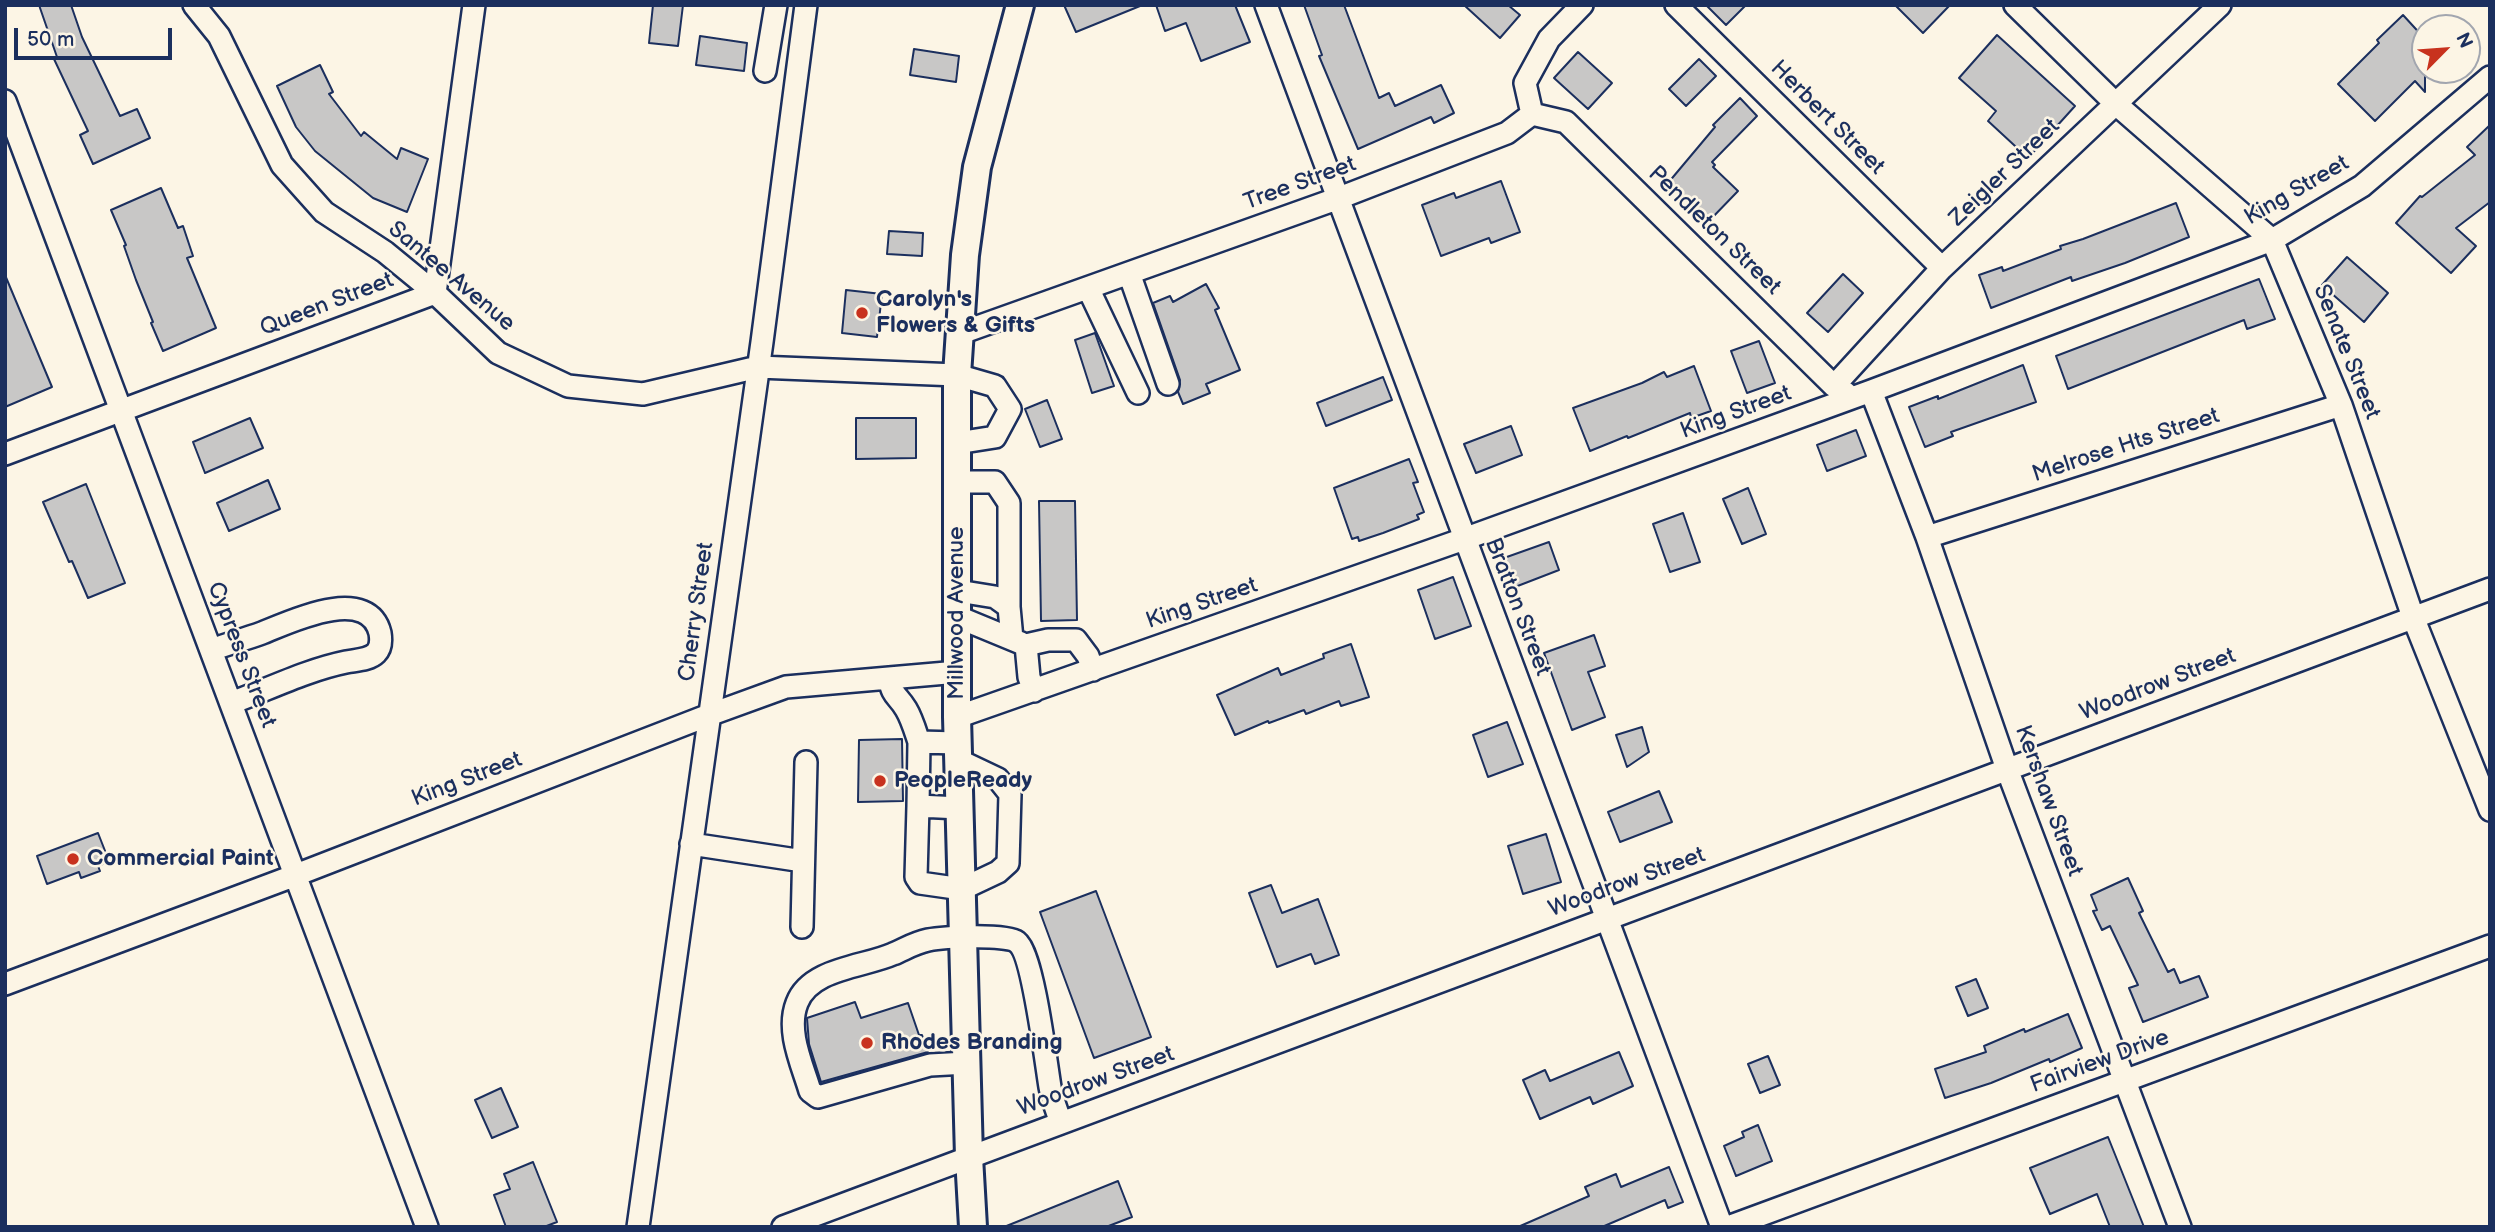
<!DOCTYPE html>
<html>
<head>
<meta charset="utf-8">
<style>
  body { margin:0 }
  #map { position:relative; width:2495px; height:1232px; overflow:hidden; background:#fcf5e5; font-family:"Balsamiq Sans",sans-serif }
  canvas { display:block }
  .frame { position:absolute; inset:0; border:7px solid #1b2f5e; pointer-events:none }
  .north { position:absolute; left:2411px; top:14px; width:70px; height:70px; box-sizing:border-box; background:#fcf5e5; border:2px solid #a2a6af; border-radius:50%; rotate:65deg; font-size:19px; font-weight:700; line-height:28px; text-align:center; color:#1b2f5e }
  .north::after { content:''; display:block; margin:auto; width:24px; height:32px; background:#c8321e; clip-path:polygon(50% 0,100% 100%,50% 72%,0 100%) }
  .scale { position:absolute; left:14px; top:28px; width:158px; height:32px; box-sizing:border-box; border:4px solid #1b2f5e; border-top:0; padding-left:9px; font-size:21px; line-height:24px; white-space:nowrap; color:#1b2f5e; -webkit-text-stroke:5px #fcf5e5; paint-order:stroke }
</style>
</head>
<body>
<div id="map">
<canvas width="2495" height="1232"></canvas>
<div class="frame"></div>
<div class="north">N</div>
<div class="scale">50 m</div>
</div>
<script>
const ctx = document.querySelector('canvas').getContext('2d');
ctx.lineJoin = 'round';
function fill(path, color) { ctx.fillStyle = color; ctx.fill(path, 'evenodd'); }
function stroke(path, color, width, dash) { ctx.strokeStyle = color; ctx.lineWidth = width; ctx.lineCap = dash ? 'butt' : 'round'; ctx.setLineDash(dash || []); ctx.stroke(path); }
function write(font, color, halo, rows, align = 'center') {
  ctx.font = font + ' "Balsamiq Sans",sans-serif'; ctx.lineWidth = 5; ctx.setLineDash([]); ctx.textBaseline = 'middle'; ctx.strokeStyle = halo; ctx.fillStyle = color; for (const [text, x, y, turn = 0] of rows) {
    ctx.save(); ctx.translate(x, y); ctx.rotate((+turn || 0) * Math.PI / 180); ctx.textAlign = isNaN(turn) ? turn : align; if (halo) ctx.strokeText(text, 0, 0); ctx.fillText(text, 0, 0); ctx.restore();
  }
}
const building = new Path2D(`
  M 39,5 L 71,5 L 82,37 L 120,116 L 137,109 L 150,138 L 93,164 L 80,135 L 88,131 L 54,59 L 57,57 Z
  M 653,5 L 683,5 L 678,46 L 649,43 Z
  M 1064,5 L 1140,5 L 1140,6 L 1076,32 Z
  M 1156,5 L 1235,5 L 1250,42 L 1201,61 L 1186,23 L 1165,31 Z
  M 1304,5 L 1344,5 L 1379,98 L 1389,93 L 1395,106 L 1441,85 L 1454,113 L 1434,123 L 1431,117 L 1358,149 L 1319,56 L 1322,55 Z
  M 1464,5 L 1508,5 L 1520,15 L 1500,38 Z
  M 1706,5 L 1746,5 L 1726,25 Z
  M 1895,5 L 1950,5 L 1923,33 Z
  M 2403,15 L 2425,39 L 2425,92 L 2415,81 L 2375,121 L 2338,84 L 2379,43 L 2377,40 Z
  M 1997,35 L 2075,106 L 2028,158 L 1988,121 L 1996,111 L 1959,78 Z
  M 700,36 L 747,43 L 744,71 L 696,65 Z
  M 914,49 L 959,56 L 956,82 L 910,75 Z
  M 1578,52 L 1612,83 L 1588,109 L 1554,78 Z
  M 1699,59 L 1716,76 L 1686,106 L 1669,89 Z
  M 320,65 L 333,92 L 329,94 L 361,136 L 364,132 L 397,159 L 401,148 L 428,159 L 407,212 L 373,198 L 315,151 L 296,127 L 277,86 Z
  M 1740,98 L 1757,116 L 1712,162 L 1715,165 L 1713,167 L 1738,191 L 1709,221 L 1668,183 L 1715,127 L 1713,125 Z
  M 2490,125 L 2490,202 L 2456,228 L 2476,246 L 2451,273 L 2396,223 L 2420,196 L 2422,197 L 2475,155 L 2467,147 Z
  M 1501,181 L 1520,232 L 1491,243 L 1489,238 L 1441,256 L 1422,205 L 1454,193 L 1456,198 Z
  M 161,188 L 178,228 L 183,226 L 193,256 L 187,258 L 216,328 L 163,351 L 151,323 L 153,322 L 136,280 L 124,246 L 126,245 L 111,210 Z
  M 2176,203 L 2189,237 L 2125,263 L 2072,281 L 2071,277 L 1991,308 L 1979,275 L 2002,267 L 2003,271 L 2061,249 L 2060,246 L 2083,239 Z
  M 889,231 L 923,233 L 922,256 L 887,254 Z
  M 2347,257 L 2388,293 L 2364,322 L 2322,285 Z
  M 1843,274 L 1863,293 L 1828,332 L 1807,313 Z
  M 5,275 L 52,387 L 5,407 Z
  M 2259,279 L 2275,319 L 2247,329 L 2244,320 L 2068,389 L 2056,356 Z
  M 1206,284 L 1219,308 L 1215,310 L 1240,370 L 1206,384 L 1210,393 L 1183,404 L 1178,392 L 1180,380 L 1153,303 L 1170,296 L 1173,302 Z
  M 846,290 L 882,294 L 877,337 L 842,333 Z
  M 1095,333 L 1114,386 L 1092,393 L 1075,340 Z
  M 1759,341 L 1775,383 L 1747,393 L 1731,351 Z
  M 2023,365 L 2036,402 L 1951,432 L 1953,436 L 1925,447 L 1909,407 L 1938,396 L 1938,399 Z
  M 1694,366 L 1711,411 L 1691,418 L 1690,413 L 1628,438 L 1627,436 L 1590,451 L 1573,408 L 1642,383 L 1664,372 L 1667,377 Z
  M 1383,377 L 1392,400 L 1326,426 L 1317,403 Z
  M 1047,400 L 1062,439 L 1040,447 L 1025,409 Z
  M 250,418 L 263,448 L 205,473 L 193,442 Z
  M 856,418 L 916,418 L 916,458 L 856,459 Z
  M 1511,426 L 1522,455 L 1476,473 L 1464,444 Z
  M 1856,430 L 1866,456 L 1827,471 L 1817,445 Z
  M 1409,459 L 1418,482 L 1413,483 L 1424,512 L 1417,515 L 1419,519 L 1383,533 L 1359,541 L 1358,537 L 1352,539 L 1334,488 Z
  M 268,480 L 280,509 L 229,531 L 217,503 Z
  M 86,484 L 125,583 L 88,598 L 72,561 L 69,562 L 43,502 Z
  M 1748,488 L 1766,534 L 1742,544 L 1723,499 Z
  M 1039,501 L 1075,501 L 1077,620 L 1041,621 Z
  M 1683,513 L 1700,562 L 1670,572 L 1653,524 Z
  M 1549,542 L 1559,570 L 1515,587 L 1504,558 Z
  M 1453,577 L 1471,626 L 1435,639 L 1418,590 Z
  M 1594,635 L 1605,666 L 1588,672 L 1605,717 L 1572,730 L 1544,653 Z
  M 1351,644 L 1369,697 L 1341,706 L 1339,701 L 1306,714 L 1304,710 L 1269,723 L 1268,721 L 1235,735 L 1217,695 L 1278,668 L 1281,675 L 1324,658 L 1323,654 Z
  M 1507,722 L 1523,764 L 1488,777 L 1473,735 Z
  M 1642,727 L 1649,752 L 1627,767 L 1616,735 Z
  M 902,739 L 903,801 L 858,802 L 859,740 Z
  M 1659,791 L 1672,822 L 1620,842 L 1608,812 Z
  M 98,833 L 109,861 L 98,866 L 100,871 L 81,878 L 79,872 L 47,884 L 37,856 Z
  M 1546,834 L 1561,882 L 1523,894 L 1508,846 Z
  M 2128,878 L 2143,911 L 2139,913 L 2168,972 L 2174,969 L 2180,983 L 2199,976 L 2208,997 L 2143,1022 L 2129,988 L 2138,985 L 2110,926 L 2102,930 L 2093,911 L 2097,910 L 2091,895 Z
  M 1271,885 L 1282,913 L 1318,899 L 1339,955 L 1315,964 L 1311,954 L 1277,967 L 1249,893 Z
  M 1096,891 L 1151,1037 L 1094,1058 L 1040,912 Z
  M 1976,979 L 1988,1008 L 1968,1016 L 1956,987 Z
  M 855,1002 L 861,1018 L 908,1003 L 919,1035 L 922,1035 L 928,1052 L 821,1082 L 809,1044 L 807,1018 Z
  M 2068,1014 L 2082,1048 L 2050,1062 L 2049,1059 L 1991,1083 L 1945,1098 L 1935,1069 L 1986,1052 L 1984,1046 L 2024,1029 L 2025,1032 Z
  M 1619,1052 L 1633,1086 L 1593,1104 L 1590,1097 L 1540,1119 L 1523,1080 L 1545,1070 L 1550,1081 Z
  M 1768,1056 L 1780,1085 L 1760,1093 L 1748,1064 Z
  M 501,1088 L 518,1127 L 492,1138 L 475,1100 Z
  M 1758,1125 L 1772,1161 L 1736,1176 L 1724,1146 L 1744,1137 L 1742,1132 Z
  M 2108,1137 L 2144,1227 L 2110,1227 L 2097,1194 L 2050,1214 L 2030,1168 Z
  M 533,1162 L 557,1222 L 544,1227 L 506,1227 L 494,1195 L 510,1189 L 504,1174 Z
  M 1669,1167 L 1683,1202 L 1668,1208 L 1665,1200 L 1602,1227 L 1518,1227 L 1589,1196 L 1585,1187 L 1616,1174 L 1621,1187 Z
  M 1118,1181 L 1132,1217 L 1106,1227 L 1004,1227 Z`);
fill(building, '#c8c7c6');
stroke(building, '#1b2f5e', 2);
const minor = new Path2D(`
  M 194,5 L 219,36 L 282,165 L 324,212 L 385,252 L 435,293 L 498,353 L 568,386 L 643,394 L 758,367 L 957,375 L 995,386 L 1010,409 L 995,437 L 957,443
  M 1266,5 L 1722,1227
  M 1676,5 L 1942,268
  M 2015,5 L 2116,104 L 2272,240 L 2341,405 L 2413,617 L 2490,810
  M 765,71 L 776,5
  M 5,101 L 427,1227
  M 1532,114 L 1566,122 L 1834,386 L 1846,393
  M 1532,114 L 1525,83 L 1549,39 L 1582,5
  M 1129,273 L 1168,384
  M 1088,288 L 1138,393
  M 958,334 L 1339,198 L 1507,133 L 1532,114
  M 1834,386 L 1942,268 L 2220,5
  M 1871,391 L 1927,537 L 2007,769 L 2180,1227
  M 5,454 L 435,293 L 474,5
  M 957,482 L 995,482 L 1009,503 L 1009,607
  M 1927,537 L 2341,405
  M 958,591 L 995,597 L 1009,607 L 1012,639
  M 958,617 L 1021,643
  M 211,650 C 228,644 245,639 262,633 C 289,622 368,584 380,633 C 381,639 381,648 376,653 C 369,660 356,660 346,662 C 307,670 269,689 231,703
  M 889,678 C 893,698 897,694 906,709 C 912,719 915,730 919,742
  M 1034,691 L 1029,677 L 1026,645 L 1048,640 L 1076,640 L 1088,656 L 1093,670
  M 957,717 L 1464,539 L 1871,391 L 2272,240 L 2362,186 L 2490,77
  M 958,760 L 998,779 L 1010,794 L 1008,863 L 998,872 L 962,889 L 920,883 L 916,877 L 918,806 L 960,808
  M 918,806 L 919,742 L 958,743
  M 691,844 L 803,861
  M 802,927 L 806,762
  M 5,984 L 296,875 L 709,715 L 786,687 L 958,672
  M 967,1063 L 930,1065 L 818,1097 L 810,1091 C 802,1064 786,1031 797,1003 C 810,968 864,967 893,954 C 905,949 914,943 928,940 C 943,937 1006,934 1017,942 C 1033,954 1046,1063 1050,1087 C 1052,1099 1057,1111 1061,1123
  M 638,1227 L 762,342 L 806,5
  M 783,1227 L 2490,589
  M 1728,1227 L 2490,946`);
const major = new Path2D(`
  M 973,1227 L 969,1157 L 957,717 L 957,375 L 965,255 L 977,167 L 1020,5`);
stroke(minor, '#1b2f5e', 26);
stroke(major, '#1b2f5e', 32);
stroke(minor, '#fcf5e5', 21);
stroke(major, '#fcf5e5', 26);
for (const [x, y, r, color] of [
  [862,313,7,"#c8321e"],
  [880,781,7,"#c8321e"],
  [73,859,7,"#c8321e"],
  [867,1043,7,"#c8321e"]
]) { const dot = new Path2D(); dot.arc(x, y, r, 0, 2 * Math.PI); ctx.fillStyle = color; ctx.fill(dot); stroke(dot, '#fcf5e5', 2.5); }
write('23px', '#1b2f5e', '#fcf5e5', [
  ["Herbert Street",1827,118,45],
  ["Zeigler Street",2005,173,-44],
  ["Tree Street",1300,184,-20],
  ["King Street",2297,191,-30],
  ["Pendleton Street",1714,231,44],
  ["Santee Avenue",451,277,40],
  ["Queen Street",327,305,-21],
  ["Senate Street",2346,352,68],
  ["King Street",1736,413,-20],
  ["Melrose Hts Street",2126,446,-18],
  ["King Street",1202,604,-19],
  ["Bratton Street",1517,607,69],
  ["Cherry Street",697,612,-82],
  ["Millwood Avenue",957,613,-90],
  ["Cypress Street",241,655,69],
  ["Woodrow Street",2158,685,-21],
  ["King Street",467,780,-21],
  ["Kershaw Street",2048,801,70],
  ["Woodrow Street",1627,883,-20],
  ["Fairview Drive",2100,1062,-20],
  ["Woodrow Street",1096,1082,-20]
]);
write('bold 23px', '#1b2f5e', '#fcf5e5', [
  ["Carolyn's",876,300],
  ["Flowers & Gifts",876,326],
  ["PeopleReady",894,781],
  ["Commercial Paint",87,859],
  ["Rhodes Branding",881,1043]
], 'left');
</script>
</body>
</html>
